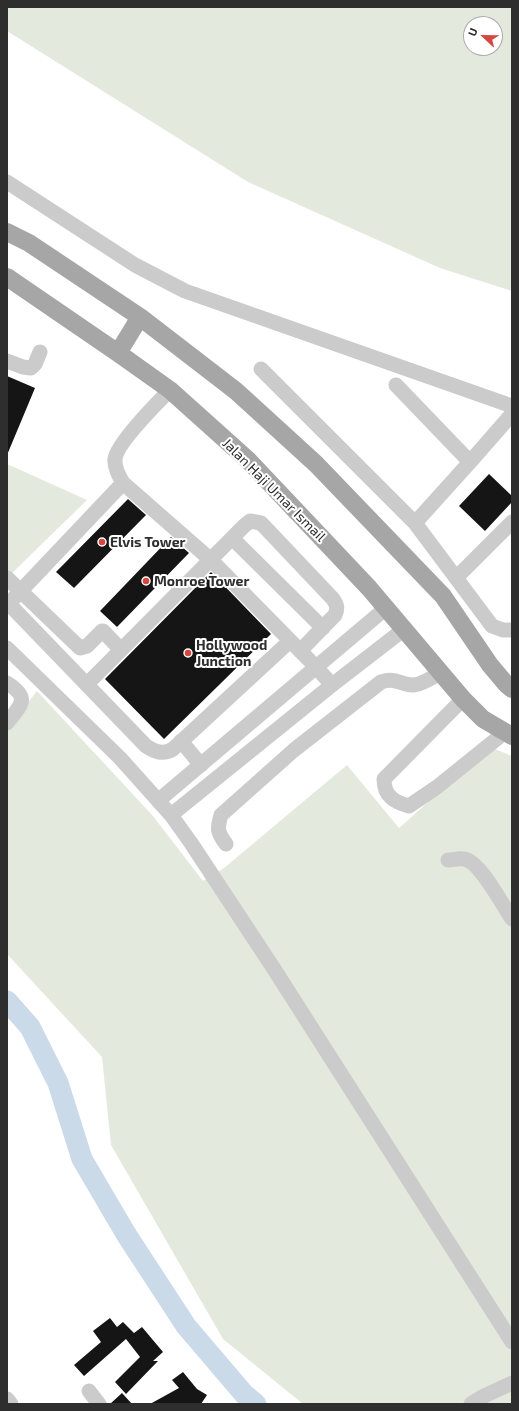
<!DOCTYPE html>
<html>
<head>
<meta charset="utf-8">
<style>
  body { margin:0 }
  #map { position:relative; width:519px; height:1411px; overflow:hidden; background:#fff; font-family:"Exo 2",sans-serif }
  canvas { display:block }
  .frame { position:absolute; inset:0; border:8px solid #2e2e2e; pointer-events:none }
  .north { position:absolute; left:463px; top:16px; width:40px; height:40px; box-sizing:border-box; background:#fff; border:1px solid #ababab; border-radius:50%; rotate:292deg; font-size:11px; font-weight:700; line-height:16px; text-align:center; color:#2e2e2e }
  .north::after { content:''; display:block; margin:auto; width:14px; height:18px; background:#d64740; clip-path:polygon(50% 0,100% 100%,50% 72%,0 100%) }
</style>
</head>
<body>
<div id="map">
<canvas width="519" height="1411"></canvas>
<div class="frame"></div>
<div class="north">U</div>
</div>
<script>
const ctx = document.querySelector('canvas').getContext('2d');
ctx.lineJoin = 'round';
function fill(path, color) { ctx.fillStyle = color; ctx.fill(path, 'evenodd'); }
function stroke(path, color, width, dash) { ctx.strokeStyle = color; ctx.lineWidth = width; ctx.lineCap = dash ? 'butt' : 'round'; ctx.setLineDash(dash || []); ctx.stroke(path); }
function write(font, color, halo, rows, align = 'center') {
  ctx.font = font + ' "Exo 2",sans-serif'; ctx.lineWidth = 4; ctx.setLineDash([]); ctx.textBaseline = 'middle'; ctx.strokeStyle = halo; ctx.fillStyle = color; for (const [text, x, y, turn = 0] of rows) {
    ctx.save(); ctx.translate(x, y); ctx.rotate((+turn || 0) * Math.PI / 180); ctx.textAlign = isNaN(turn) ? turn : align; if (halo) ctx.strokeText(text, 0, 0); ctx.fillText(text, 0, 0); ctx.restore();
  }
}
fill(new Path2D(`
  M 7,7 L 512,7 L 512,291 L 440,268 L 248,182 L 7,31 ZM 471,24 L 495,24 L 495,48 L 471,48 Z
  M 7,464 L 87,500 L 7,578 Z
  M 37,691 L 153,816 L 203,881 L 224,868 L 347,765 L 399,828 L 490,747 L 512,756 L 512,1404 L 303,1404 L 223,1339 L 111,1145 L 102,1057 L 7,954 L 7,729 Z`), '#e3eadd');
stroke(new Path2D(`
  M 7,1001 L 30,1027 L 58,1083 L 82,1159 L 126,1234 L 186,1326 L 244,1394 L 256,1404`), '#cbdae9', 21);
fill(new Path2D(`
  M 7,376 L 35,388 L 7,455 Z
  M 489,474 L 512,496 L 512,502 L 485,531 L 459,506 Z
  M 128,499 L 146,515 L 74,588 L 56,572 Z
  M 171,537 L 189,553 L 117,627 L 100,611 Z
  M 211,572 L 271,634 L 164,739 L 105,679 Z
  M 110,1318 L 117,1327 L 123,1322 L 134,1333 L 142,1327 L 163,1352 L 153,1361 L 158,1361 L 126,1394 L 115,1382 L 140,1357 L 126,1339 L 84,1376 L 74,1365 L 101,1342 L 93,1331 Z
  M 183,1372 L 197,1389 L 207,1395 L 201,1404 L 150,1404 L 179,1388 L 172,1380 Z
  M 122,1393 L 132,1404 L 110,1404 Z`), '#151515');
stroke(new Path2D(`
  M 7,182 L 135,265 L 185,291 L 512,406
  M 7,361 L 23,367 L 31,368 L 35,364 L 40,352
  M 261,369 L 415,523 L 492,626 L 503,630 L 512,630
  M 396,385 L 470,462 L 415,523
  M 170,390 C 157,403 117,443 115,459 C 114,467 119,476 123,483 L 211,560 L 316,667 L 332,685
  M 470,462 L 512,414
  M 232,538 L 323,628
  M 7,578 L 80,648 L 87,646 L 102,631 L 103,631 L 121,650 L 244,526 L 250,521 L 261,523 L 333,599 C 337,605 338,608 335,615 L 300,651
  M 456,578 L 512,522
  M 14,598 L 123,483
  M 8,603 L 146,746 C 155,752 163,755 173,749 L 290,641
  M 7,648 L 120,758 L 171,815 L 191,843 L 274,969 L 512,1342
  M 7,683 C 31,698 21,705 7,723
  M 87,684 L 121,650
  M 463,699 L 384,779 C 384,796 394,802 409,806 L 437,787 L 504,733
  M 181,741 L 201,765
  M 159,800 L 386,608
  M 171,815 L 332,685 L 403,630
  M 226,844 C 217,832 217,829 221,815 L 294,750 L 381,682 C 397,677 400,685 413,685 C 421,685 433,677 440,673
  M 448,860 C 453,860 459,858 464,859 C 480,861 503,906 512,919
  M 89,1391 L 99,1404
  M 7,1399 L 11,1404
  M 471,1404 L 484,1396 L 512,1383`), '#cbcbcb', 15);
stroke(new Path2D(`
  M 7,232 L 29,243 L 140,317 L 236,391 L 316,464 L 443,596 L 490,665 L 506,684 L 512,689
  M 7,277 L 118,353 L 170,390 L 248,460 L 369,588 L 463,699 L 483,719 L 512,736
  M 118,353 L 140,317`), '#a6a6a6', 18);
for (const [x, y, r, color] of [
  [102,542,4,"#d64740"],
  [146,581,4,"#d64740"],
  [188,653,4,"#d64740"]
]) { const dot = new Path2D(); dot.arc(x, y, r, 0, 2 * Math.PI); ctx.fillStyle = color; ctx.fill(dot); stroke(dot, '#fff', 1.5); }
write('14px', '#2e2e2e', '#fff', [
  ["Jalan Haji Umar Ismail",274,490,45]
]);
write('bold 14px', '#2e2e2e', '#fff', [
  ["Elvis Tower",110,542],
  ["Monroe Tower",154,581],
  ["Hollywood",196,645],
  ["Junction",196,661]
], 'left');
</script>
</body>
</html>
